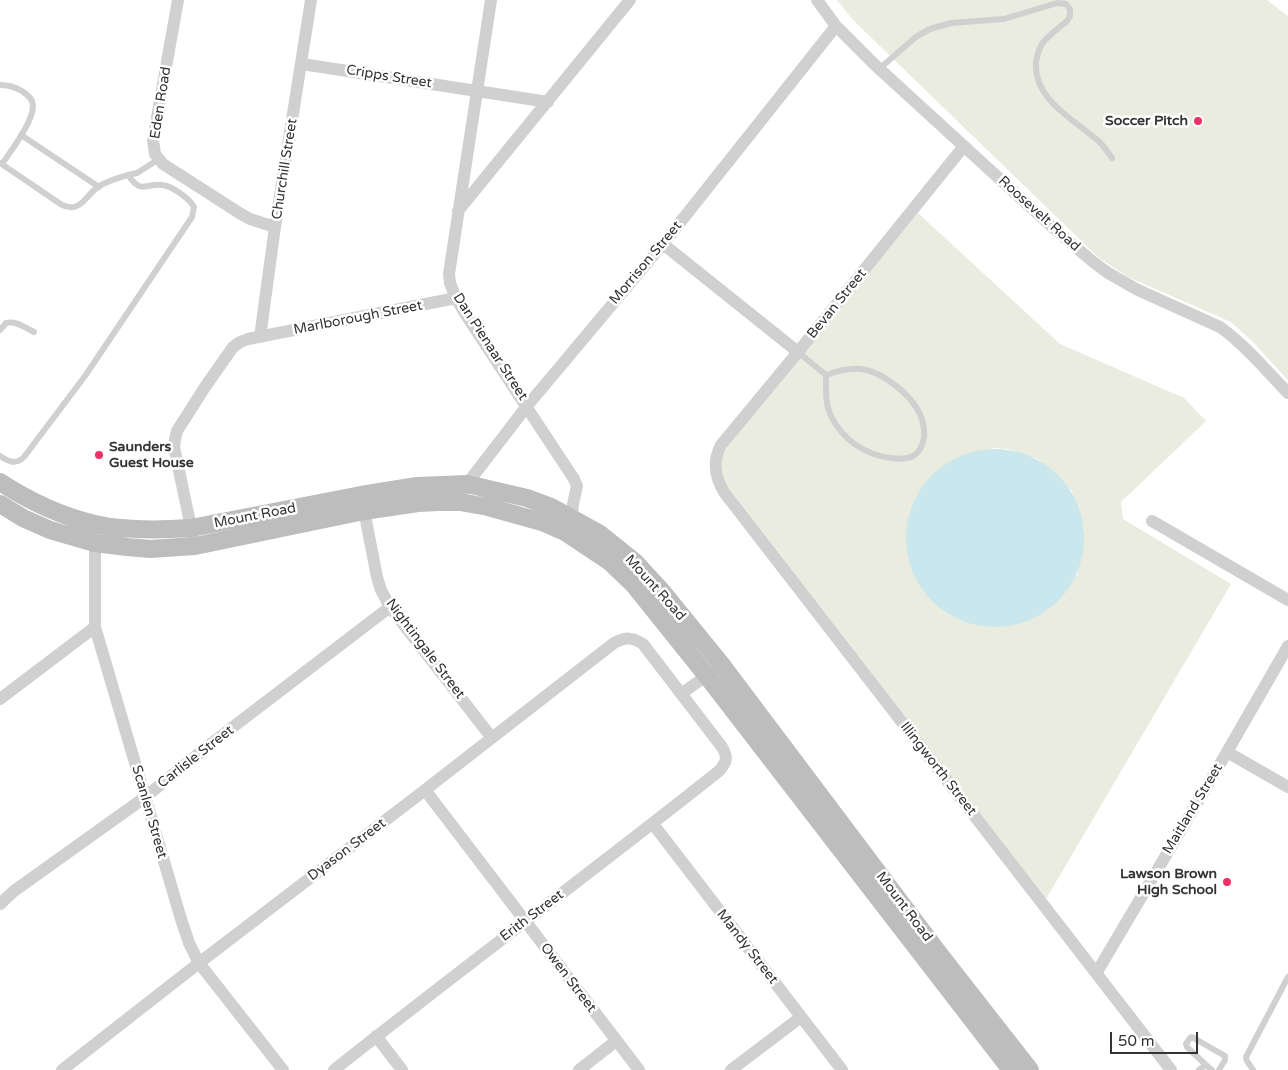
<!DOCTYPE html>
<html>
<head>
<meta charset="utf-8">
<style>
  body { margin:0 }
  #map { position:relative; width:1288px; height:1070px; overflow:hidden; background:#fff; font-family:"Varela Round",sans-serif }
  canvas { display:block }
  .scale { position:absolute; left:1110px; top:1032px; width:88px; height:22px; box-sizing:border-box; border:2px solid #333; border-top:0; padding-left:6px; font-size:15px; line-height:18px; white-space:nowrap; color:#333; -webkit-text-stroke:4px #fff; paint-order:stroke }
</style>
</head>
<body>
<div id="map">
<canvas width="1288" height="1070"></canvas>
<div class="scale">50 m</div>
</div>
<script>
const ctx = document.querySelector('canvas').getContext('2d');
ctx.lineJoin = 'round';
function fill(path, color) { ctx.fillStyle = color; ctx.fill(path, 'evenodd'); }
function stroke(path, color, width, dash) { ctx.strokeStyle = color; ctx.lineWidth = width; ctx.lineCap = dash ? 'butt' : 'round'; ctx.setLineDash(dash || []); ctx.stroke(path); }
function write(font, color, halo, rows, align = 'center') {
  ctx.font = font + ' "Varela Round",sans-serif'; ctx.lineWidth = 5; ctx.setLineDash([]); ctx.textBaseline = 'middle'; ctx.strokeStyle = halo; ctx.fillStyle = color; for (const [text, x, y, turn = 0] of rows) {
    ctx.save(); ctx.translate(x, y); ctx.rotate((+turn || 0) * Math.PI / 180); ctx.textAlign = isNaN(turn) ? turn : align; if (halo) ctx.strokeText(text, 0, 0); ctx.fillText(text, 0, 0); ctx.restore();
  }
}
fill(new Path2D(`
  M 837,0 L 1267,0 L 1288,16 L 1288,380 L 1252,341 L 1231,322 L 1128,277 L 1099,258 L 853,20 Z
  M 918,213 L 1060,344 L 1184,398 L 1206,421 L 1121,502 L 1123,519 L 1231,584 L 1046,899 L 726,484 L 723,478 L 720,460 L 728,445 ZM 992,448 L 1008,449 L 1038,459 L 1072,491 L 1084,530 L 1077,576 Z`), '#e9ecde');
fill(new Path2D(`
  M906 538a89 89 0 1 1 178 0a89 89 0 1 1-178 0Z`), '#cae7ed');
stroke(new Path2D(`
  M 879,69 L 917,36 L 930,29 L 951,23 L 1004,19 L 1057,3 L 1066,4 L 1070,9 L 1070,16 L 1067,21 C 1059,28 1048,35 1042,44 C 1038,50 1037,56 1036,62 C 1033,98 1071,118 1095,138 C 1102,143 1107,151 1112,158
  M 0,85 C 8,85 15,87 22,91 C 28,95 33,99 33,106 C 33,122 11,151 2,164
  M 21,135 L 99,187
  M 0,163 L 62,205 C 81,213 84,197 98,187 C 107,181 118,178 128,175 C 142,195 144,183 162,185 C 172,186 189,198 194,207 L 192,217 L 85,376 L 24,457 C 16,465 9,462 0,456
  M 128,175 L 137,173 L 159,159
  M 0,330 L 6,323 C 17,321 24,327 34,332
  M 798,352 L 826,375 C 826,389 825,404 831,416 C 843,440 865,455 891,458 C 898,459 907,459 913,456 C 920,452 923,445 924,437 C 926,416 912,398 896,386 C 871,366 855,365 826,375
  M 1206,1065 L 1212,1070
  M 1199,1070 L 1206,1065 L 1187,1047 L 1186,1044 L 1190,1038 L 1192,1037 L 1225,1056 L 1225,1060 L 1219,1070
  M 1253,1070 L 1247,1061 L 1246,1057 L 1288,977`), '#d0d0d0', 6);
stroke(new Path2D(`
  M 178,0 L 153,140 L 155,154 L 163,164 L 241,214 L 250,219 L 275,227
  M 491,0 L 449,274 L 450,283 L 456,298 L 466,315 L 574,479 L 577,486 L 573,504 L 572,518 L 569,524
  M 817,0 L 836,26 L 874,64 L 1049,224 L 1092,261 L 1108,273 L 1138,290 L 1220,327 C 1245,345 1266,370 1288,393
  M 302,64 L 548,102
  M 964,146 L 798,352 L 721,445 C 712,462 715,477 724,492 L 1171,1070
  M 458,211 L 630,0
  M 663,244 L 798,352
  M 260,337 L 275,227 L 311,0
  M 464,490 L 467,484 L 527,406 L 663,244 L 836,26
  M 363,505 L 377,577 L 381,590 L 390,607 L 492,738
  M 1152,521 L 1288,600
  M 95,537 L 95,627 L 181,919 L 189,943 L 199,963 L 283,1070
  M 195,546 L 174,447 L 175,439 L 177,431 L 205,387 L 233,347 L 240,342 L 248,339 L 456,298
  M 681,694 L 713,671
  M 0,699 L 95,627
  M 1227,752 L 1288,787
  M 425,790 L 639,1070
  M 653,824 L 842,1070
  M 0,904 L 14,891 L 144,798 L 212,743 L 390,607
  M 1097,972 L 1227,752 L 1288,646
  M 376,1036 L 402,1070
  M 62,1070 L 199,963 L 425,790 L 614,643 C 626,637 632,637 643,644 L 722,747 C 728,757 727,762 719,771 C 592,872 461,969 334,1070
  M 579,1070 L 616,1041
  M 731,1070 L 801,1017`), '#d0d0d0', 12);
stroke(new Path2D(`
  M 0,482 C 29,501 61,516 95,524 C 124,531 161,530 191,528 L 361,495 L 417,486 L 467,484 L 527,498 L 551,507 L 600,534 L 635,562 L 660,589 L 721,664 L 940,955 L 1030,1070
  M 0,504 L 23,518 L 50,530 L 95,543 L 127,547 L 150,549 L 195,546 L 364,511 L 418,503 L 438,502 L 460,502 L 488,507 L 542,522 L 565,532 L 610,562 L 634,585 L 707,676 L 1011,1070`), '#bdbdbd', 18);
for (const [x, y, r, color] of [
  [1198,121,5,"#ee3067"],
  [99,455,5,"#ee3067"],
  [1227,882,5,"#ee3067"]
]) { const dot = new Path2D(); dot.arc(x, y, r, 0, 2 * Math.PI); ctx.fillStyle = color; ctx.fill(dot); stroke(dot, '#fff', 2); }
write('14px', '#333', '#fff', [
  ["Cripps Street",389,77,9],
  ["Eden Road",161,103,-81],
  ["Churchill Street",285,169,-81],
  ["Roosevelt Road",1039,214,42],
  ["Morrison Street",646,263,-50],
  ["Bevan Street",837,304,-51],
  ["Marlborough Street",358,318,-11],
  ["Dan Pienaar Street",490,347,57],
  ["Mount Road",255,516,-11],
  ["Mount Road",655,588,48],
  ["Nightingale Street",425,649,53],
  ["Carlisle Street",196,757,-38],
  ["Illingworth Street",938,769,52],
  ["Maitland Street",1193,809,-59],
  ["Scanlen Street",149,812,74],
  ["Dyason Street",347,850,-37],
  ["Mount Road",904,907,53],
  ["Erith Street",532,916,-37],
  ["Mandy Street",747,947,52],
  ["Owen Street",568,978,53]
]);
write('bold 14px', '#333', '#fff', [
  ["Soccer Pitch",1188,121],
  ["Saunders",109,447,"left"],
  ["Guest House",109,463,"left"],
  ["Lawson Brown",1217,874],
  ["High School",1217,890]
], 'right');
</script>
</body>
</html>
